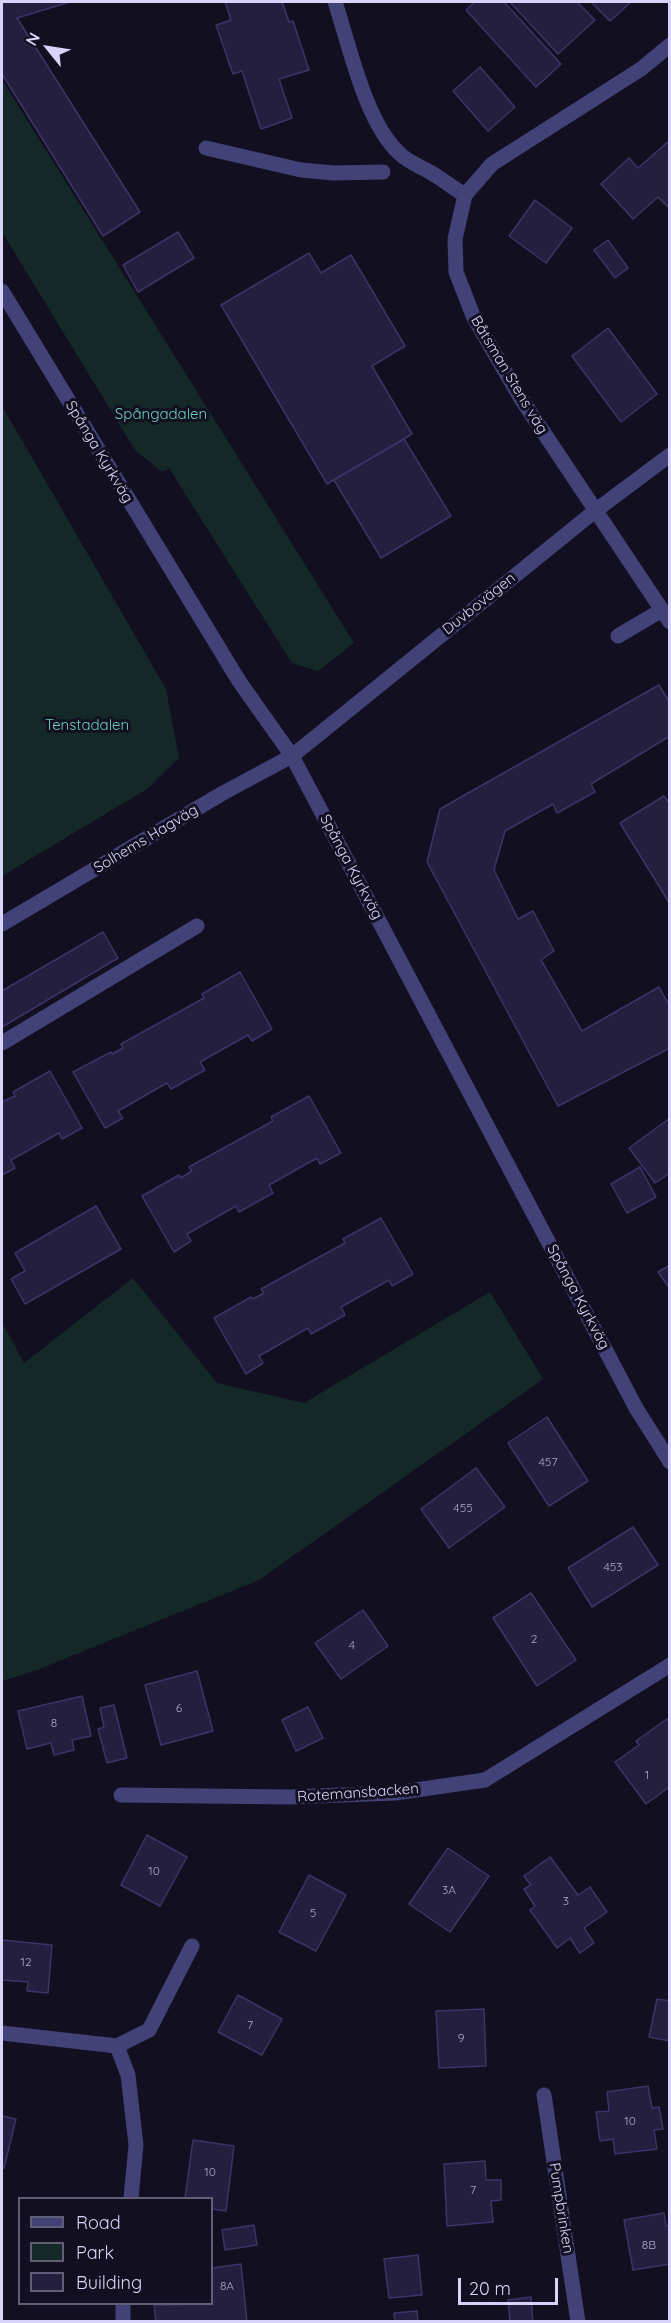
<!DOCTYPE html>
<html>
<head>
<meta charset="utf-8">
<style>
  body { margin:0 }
  #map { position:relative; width:671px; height:2323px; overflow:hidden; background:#121020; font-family:Quicksand,sans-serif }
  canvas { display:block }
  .frame { position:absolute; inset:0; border:3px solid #d8d4f9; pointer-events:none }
  .legend { position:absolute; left:18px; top:2197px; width:195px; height:108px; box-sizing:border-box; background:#121020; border:2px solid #615e77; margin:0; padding:8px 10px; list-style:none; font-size:18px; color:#d8d4f9 }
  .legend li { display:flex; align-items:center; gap:12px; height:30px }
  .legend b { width:30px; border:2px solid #615e77 }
  .north { position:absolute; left:18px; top:18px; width:60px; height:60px; -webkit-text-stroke:4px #121020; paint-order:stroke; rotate:300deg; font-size:16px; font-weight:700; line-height:24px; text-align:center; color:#d8d4f9 }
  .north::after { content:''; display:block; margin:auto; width:21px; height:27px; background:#d8d4f9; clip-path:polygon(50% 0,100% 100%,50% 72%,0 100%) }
  .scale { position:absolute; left:458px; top:2278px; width:100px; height:27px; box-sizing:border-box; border:3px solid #d8d4f9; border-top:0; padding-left:8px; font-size:18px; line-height:21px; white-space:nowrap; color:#d8d4f9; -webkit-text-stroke:4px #121020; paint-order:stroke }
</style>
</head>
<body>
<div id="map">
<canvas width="671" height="2323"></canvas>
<div class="frame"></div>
<ul class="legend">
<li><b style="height:8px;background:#424178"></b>Road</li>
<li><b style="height:16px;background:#142927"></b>Park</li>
<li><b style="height:16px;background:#241f3e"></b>Building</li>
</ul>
<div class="north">N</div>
<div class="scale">20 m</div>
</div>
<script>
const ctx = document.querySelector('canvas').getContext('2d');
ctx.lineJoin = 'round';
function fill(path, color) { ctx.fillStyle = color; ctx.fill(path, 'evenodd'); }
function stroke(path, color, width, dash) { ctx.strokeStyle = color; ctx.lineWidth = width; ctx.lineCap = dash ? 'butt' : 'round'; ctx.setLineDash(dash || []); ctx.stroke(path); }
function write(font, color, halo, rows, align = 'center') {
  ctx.font = font + ' Quicksand,sans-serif'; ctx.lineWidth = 6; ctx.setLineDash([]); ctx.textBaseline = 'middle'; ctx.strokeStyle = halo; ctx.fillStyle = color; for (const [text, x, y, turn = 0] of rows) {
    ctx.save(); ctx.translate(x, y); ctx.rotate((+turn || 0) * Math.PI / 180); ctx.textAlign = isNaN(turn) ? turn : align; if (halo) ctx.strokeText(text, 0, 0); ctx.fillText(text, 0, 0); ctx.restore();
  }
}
fill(new Path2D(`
  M 2,80 L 354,643 L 318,671 L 292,663 L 169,468 L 162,472 L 135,450 L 2,232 Z
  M 2,406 L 166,689 L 179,758 L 147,789 L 2,876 Z
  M 133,1278 L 217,1383 L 304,1403 L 490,1292 L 543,1379 L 259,1580 L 37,1670 L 2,1681 L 2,1322 L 24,1363 Z`), '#142927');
const building = new Path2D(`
  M 2,2 L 70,2 L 17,18 L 140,212 L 103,236 L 2,74 Z
  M 225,2 L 282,2 L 289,22 L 293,21 L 309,70 L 279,79 L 292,118 L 261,129 L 242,71 L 233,74 L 216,25 L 231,20 Z
  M 475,2 L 504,2 L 561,64 L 536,87 L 466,10 Z
  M 510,2 L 577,2 L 595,20 L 558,54 Z
  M 591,2 L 631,2 L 610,21 Z
  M 480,67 L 515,107 L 488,131 L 453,91 Z
  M 670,140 L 670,209 L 658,197 L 633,219 L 601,184 L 629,158 L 638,168 Z
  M 535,200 L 572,228 L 546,263 L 509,236 Z
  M 178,232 L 194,258 L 138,292 L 123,265 Z
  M 608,240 L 628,268 L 615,278 L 594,250 Z
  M 309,253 L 321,273 L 351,255 L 405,346 L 372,366 L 412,434 L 327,484 L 221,305 Z
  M 608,328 L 657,394 L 621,422 L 572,356 Z
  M 404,439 L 451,516 L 381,558 L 334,480 Z
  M 659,685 L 670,703 L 670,736 L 591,784 L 595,792 L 557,813 L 553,804 L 505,831 L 494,870 L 518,919 L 533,911 L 554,951 L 541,960 L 582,1031 L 659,987 L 670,1007 L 670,1048 L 558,1106 L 427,862 L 440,809 Z
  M 664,796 L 670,804 L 670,904 L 620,823 Z
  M 103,932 L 118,958 L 2,1027 L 2,991 Z
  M 240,972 L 272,1029 L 252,1041 L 248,1035 L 200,1062 L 205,1070 L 171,1089 L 167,1083 L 118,1111 L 123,1118 L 105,1128 L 73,1072 L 111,1052 L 112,1054 L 123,1048 L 121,1044 L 204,998 L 202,994 Z
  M 50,1071 L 82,1128 L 62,1139 L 59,1133 L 11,1160 L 15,1168 L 2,1175 L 2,1102 L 15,1096 L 13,1092 Z
  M 309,1096 L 341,1153 L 320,1164 L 317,1158 L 269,1185 L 273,1193 L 239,1212 L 236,1206 L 187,1234 L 191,1241 L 174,1252 L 142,1196 L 179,1175 L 181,1178 L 192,1171 L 189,1167 L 273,1121 L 271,1117 Z
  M 670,1118 L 670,1173 L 655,1183 L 629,1148 Z
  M 640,1167 L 656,1197 L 627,1213 L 611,1184 Z
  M 96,1206 L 121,1249 L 25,1304 L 11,1279 L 25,1271 L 15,1253 Z
  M 381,1218 L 413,1274 L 392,1286 L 389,1280 L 341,1307 L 345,1315 L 311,1334 L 308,1328 L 259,1356 L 263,1363 L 246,1374 L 214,1318 L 251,1297 L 253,1299 L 264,1293 L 261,1289 L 345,1243 L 343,1239 Z
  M 670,1265 L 670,1289 L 658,1272 Z
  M 547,1417 L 588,1481 L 549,1506 L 508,1443 Z
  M 476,1468 L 505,1507 L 449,1548 L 421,1509 Z
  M 633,1527 L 658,1565 L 592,1607 L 568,1568 Z
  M 531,1593 L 576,1660 L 537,1686 L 493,1618 Z
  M 363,1610 L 388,1646 L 341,1679 L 315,1643 Z
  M 197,1671 L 213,1731 L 161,1745 L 145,1685 Z
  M 82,1696 L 91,1736 L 72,1740 L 74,1750 L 54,1755 L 51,1743 L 27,1749 L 18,1711 Z
  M 114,1705 L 127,1758 L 107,1763 L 98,1729 L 104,1727 L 100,1708 Z
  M 308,1707 L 323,1738 L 296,1751 L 282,1720 Z
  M 667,1719 L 670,1723 L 670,1791 L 668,1788 L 646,1804 L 615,1762 L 639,1745 L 636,1741 Z
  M 147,1835 L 187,1857 L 160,1906 L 121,1885 Z
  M 448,1848 L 489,1876 L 450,1932 L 409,1904 Z
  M 550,1857 L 578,1895 L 590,1887 L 607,1912 L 584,1928 L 594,1943 L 580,1953 L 570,1938 L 557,1948 L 530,1910 L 535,1906 L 524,1889 L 531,1885 L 524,1876 Z
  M 309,1875 L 346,1895 L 316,1951 L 279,1932 Z
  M 2,1940 L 52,1945 L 48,1993 L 27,1991 L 28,1982 L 2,1980 Z
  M 238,1995 L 282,2019 L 262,2055 L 218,2032 Z
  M 657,1999 L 670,2001 L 670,2041 L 649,2037 Z
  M 484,2009 L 486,2066 L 439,2068 L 436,2011 Z
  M 648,2086 L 652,2108 L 659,2107 L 663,2129 L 654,2130 L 657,2149 L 615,2154 L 613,2139 L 600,2141 L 596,2112 L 609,2111 L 607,2092 Z
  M 2,2116 L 16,2119 L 4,2168 L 2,2168 Z
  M 193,2140 L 234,2146 L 226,2211 L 212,2209 L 212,2198 L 185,2198 Z
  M 485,2161 L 486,2180 L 501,2180 L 501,2200 L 491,2201 L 493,2222 L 447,2226 L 444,2164 Z
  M 664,2213 L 666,2226 L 670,2225 L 670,2264 L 633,2270 L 624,2220 Z
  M 254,2225 L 257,2245 L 225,2250 L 222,2230 Z
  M 418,2255 L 422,2295 L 389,2298 L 384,2259 Z
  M 241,2264 L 247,2322 L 156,2322 L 154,2305 L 212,2304 L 212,2268 Z
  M 531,2297 L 533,2322 L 510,2322 L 508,2300 Z
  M 417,2311 L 418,2322 L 395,2322 L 394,2313 Z`);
fill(building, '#241f3e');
stroke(building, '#3c3467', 1.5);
stroke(new Path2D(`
  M 335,2 C 350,47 365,121 399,153 C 408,162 419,166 430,172 C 442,179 453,188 465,195
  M 670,45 L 641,69 L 492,164 L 465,195 L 455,239 L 456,272 L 474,318 L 520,397 L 670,622
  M 206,148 L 301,170 L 334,173 L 383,172
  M 2,291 L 239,681 L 292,756 L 636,1408 L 670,1462
  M 618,636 L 662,610
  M 2,924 L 223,793 L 292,756 L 595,511 L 670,455
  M 2,1043 L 197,926
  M 121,1795 L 289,1797 L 395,1793 L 485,1780 L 670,1665
  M 2,2033 L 117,2046 L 149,2030 L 192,1946
  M 117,2046 L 128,2075 L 136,2145 L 131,2198
  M 544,2095 L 578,2322
  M 123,2322 L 123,2304`), '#424178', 15);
write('12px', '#aba7ca', null, [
  ["457",548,1462],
  ["455",463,1508],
  ["453",613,1567],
  ["2",534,1639],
  ["4",352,1645],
  ["6",179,1708],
  ["8",54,1723],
  ["1",647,1775],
  ["10",154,1871],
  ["3A",449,1890],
  ["3",566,1901],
  ["5",313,1913],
  ["12",26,1962],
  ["7",250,2025],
  ["9",461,2038],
  ["10",630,2121],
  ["10",210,2172],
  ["7",473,2190],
  ["8B",649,2245],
  ["8A",227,2286]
]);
write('15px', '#d8d4f9', '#121020', [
  ["Båtsman Stens väg",509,375,59],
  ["Spånga Kyrkväg",99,452,59],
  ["Duvbovägen",479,604,-39],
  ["Solhems Hagväg",146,839,-31],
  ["Spånga Kyrkväg",351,867,62],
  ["Spånga Kyrkväg",578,1297,62],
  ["Rotemansbacken",358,1793,-4],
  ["Pumpbrinken",561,2208,81]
]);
write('15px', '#6acfb3', '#121020', [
  ["Spångadalen",161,414],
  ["Tenstadalen",87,725]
]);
</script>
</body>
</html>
